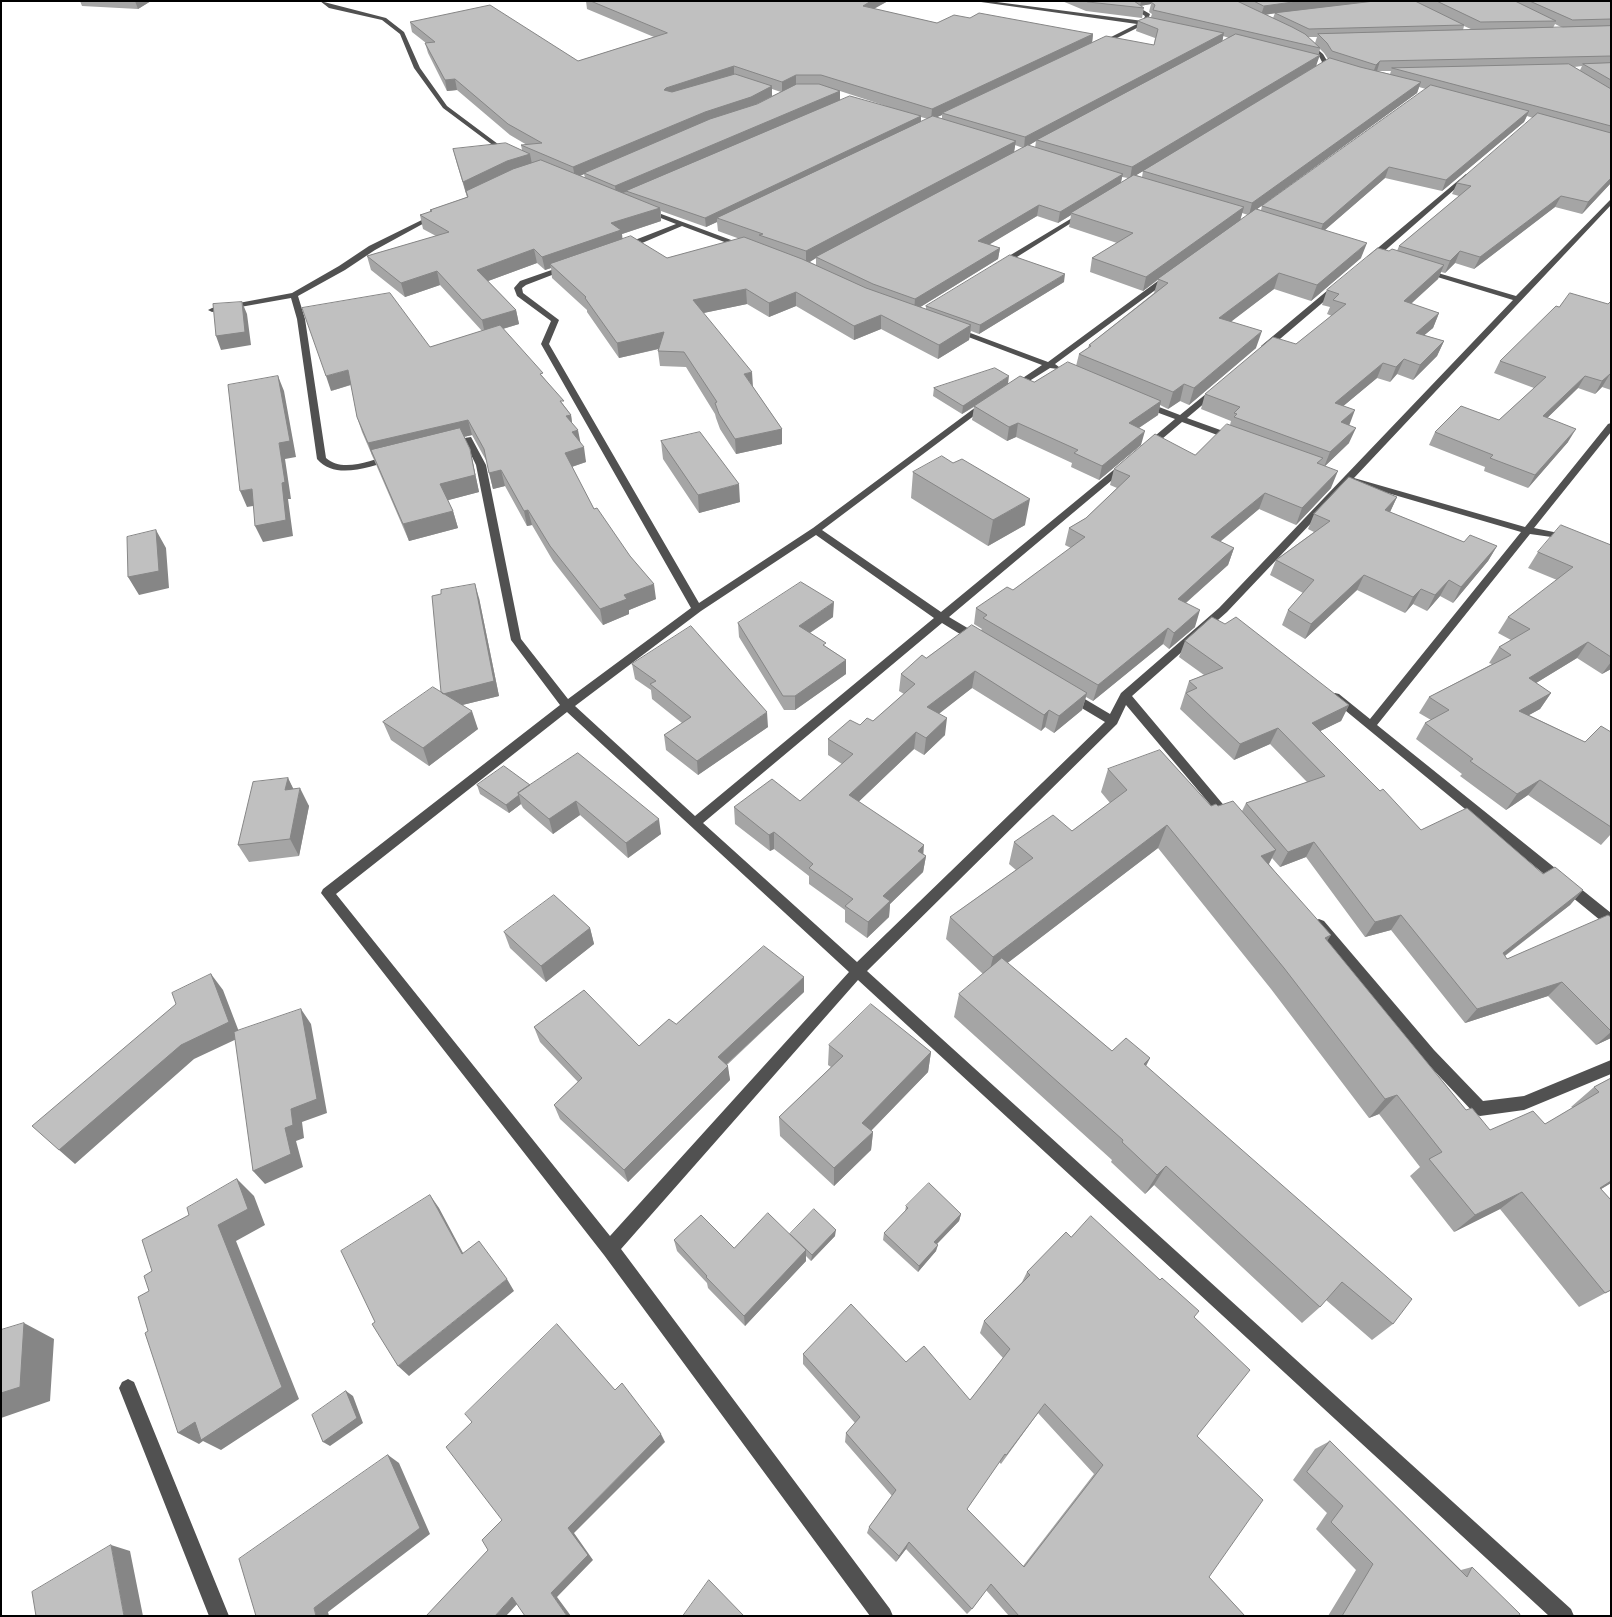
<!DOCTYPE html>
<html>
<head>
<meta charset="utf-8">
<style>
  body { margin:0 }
  #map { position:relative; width:1612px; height:1617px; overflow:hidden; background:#fff; font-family:"Golos Text",sans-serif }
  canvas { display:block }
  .frame { position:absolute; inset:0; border:2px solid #000; pointer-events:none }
</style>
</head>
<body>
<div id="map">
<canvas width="1612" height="1617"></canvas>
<div class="frame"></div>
</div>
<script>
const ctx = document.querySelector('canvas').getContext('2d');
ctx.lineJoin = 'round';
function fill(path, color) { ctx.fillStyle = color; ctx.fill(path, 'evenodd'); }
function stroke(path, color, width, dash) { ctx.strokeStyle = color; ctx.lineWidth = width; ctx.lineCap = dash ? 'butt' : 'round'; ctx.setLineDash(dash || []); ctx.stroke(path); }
fill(new Path2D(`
  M 320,1 L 386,18 L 404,32 L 420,68 L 447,106 L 510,153 L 510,155 L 506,155 L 443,108 L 414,68 L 400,34 L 382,20 L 329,8 Z
  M 974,1 L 989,1 L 1143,21 L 1145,16 L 1122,1 L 1128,1 L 1150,14 L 1147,22 L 1158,25 L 1155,27 L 1143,25 L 1099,47 L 1097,44 L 1137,24 Z
  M 1304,41 L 1308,41 L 1323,54 L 1329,64 L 1318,72 L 1313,71 L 1323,64 L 1319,56 L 1304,43 Z
  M 1466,174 L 1471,175 L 1373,261 L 1367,261 L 1367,257 Z
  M 1611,199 L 1611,205 L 1354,478 L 1525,527 L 1608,424 L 1611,423 L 1611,432 L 1534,528 L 1573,536 L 1573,540 L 1530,534 L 1377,725 L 1611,913 L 1611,927 L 1606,925 L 1329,697 L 1335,693 L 1339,694 L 1370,719 L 1521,532 L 1350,482 L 1227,612 L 1132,696 L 1232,815 L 1234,818 L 1232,821 L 1224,821 L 1126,705 L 1117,724 L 867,971 L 1571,1609 L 1574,1616 L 1549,1616 L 858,980 L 621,1249 L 890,1609 L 893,1616 L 870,1616 L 604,1255 L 321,893 L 323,889 L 560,705 L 511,640 L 476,465 L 465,442 L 449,446 L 444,443 L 446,441 L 471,437 L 486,465 L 521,639 L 568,699 L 691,608 L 541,344 L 551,321 L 517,296 L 514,288 L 520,281 L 563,266 L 570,268 L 526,285 L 522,288 L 523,293 L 559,320 L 549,344 L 699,603 L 813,528 L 984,401 L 991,403 L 822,530 L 941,612 L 1122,463 L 1128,463 L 1130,465 L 949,617 L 981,636 L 982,639 L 981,642 L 973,642 L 942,623 L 703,823 L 857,962 L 1105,722 L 1065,698 L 1063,695 L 1065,692 L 1073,692 L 1110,714 L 1121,693 L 1219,608 L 1513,300 L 1421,272 L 1421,268 L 1516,296 ZM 816,535 L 934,618 L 695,816 L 575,706 L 701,611 ZM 567,712 L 849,972 L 610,1236 L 336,894 Z
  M 645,208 L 750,247 L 743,249 L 682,226 L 628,249 L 622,249 L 622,245 L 676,224 L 643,211 L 643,209 Z
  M 1082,212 L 1087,213 L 1001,267 L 994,265 Z
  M 434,214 L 439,215 L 375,250 L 345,270 L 298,296 L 305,319 L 326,458 C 343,473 371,460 391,455 L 396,458 L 394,460 C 370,466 336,481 317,459 L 297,319 L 291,298 L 212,312 L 208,310 L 212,308 L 292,293 L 339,266 L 369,246 Z
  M 1166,275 L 1173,277 L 1055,364 L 1059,367 L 1058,369 L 1050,368 L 1015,390 L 1008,388 L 1042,365 L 950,330 L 957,328 L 1048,362 Z
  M 1334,285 L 1341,287 L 1267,350 L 1261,350 L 1261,346 Z
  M 1217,385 L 1220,386 L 1220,390 L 1187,418 L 1237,436 L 1237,440 L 1231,440 L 1182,422 L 1149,450 L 1143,450 L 1143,446 L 1175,419 L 1140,406 L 1140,402 L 1146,402 L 1180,415 Z
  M 1319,919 L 1324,921 L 1434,1050 L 1483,1101 L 1524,1096 L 1611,1060 L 1611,1074 L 1524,1110 L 1480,1116 L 1475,1114 L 1424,1060 L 1314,929 L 1312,925 L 1314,921 Z
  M 128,1379 L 134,1382 L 229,1616 L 209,1616 L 119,1388 L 122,1382 Z`), '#515151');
fill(new Path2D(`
  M 80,1 L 151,1 L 138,9 L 82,6 Z
  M 586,1 L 888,1 L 874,9 L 937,23 L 970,18 L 1093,34 L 1092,43 L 1154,45 L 1155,38 L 1136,31 L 1138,21 L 1151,17 L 1152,14 L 1149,12 L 1151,4 L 1140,6 L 1144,8 L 1142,18 L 1086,11 L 1062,1 L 1611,1 L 1611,185 L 1610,184 L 1582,214 L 1555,207 L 1474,269 L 1455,263 L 1445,273 L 1441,272 L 1438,279 L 1411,304 L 1439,313 L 1433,328 L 1424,335 L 1444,341 L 1437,356 L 1413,380 L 1397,374 L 1390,382 L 1377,378 L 1343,406 L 1349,425 L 1349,443 L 1325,466 L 1331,488 L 1296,525 L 1259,509 L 1220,542 L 1234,548 L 1228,565 L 1186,603 L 1195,627 L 1169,649 L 1163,644 L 1093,701 L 1086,697 L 1082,710 L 1054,733 L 1045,727 L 1041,731 L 972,688 L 939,713 L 945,735 L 924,755 L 914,749 L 858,802 L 926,856 L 923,872 L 890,904 L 889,917 L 867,938 L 845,922 L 845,910 L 809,884 L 809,876 L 774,849 L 770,851 L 735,824 L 734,807 L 800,801 L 842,764 L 828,755 L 828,739 L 860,725 L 873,721 L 904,694 L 899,691 L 901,674 L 926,658 L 981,630 L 982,629 L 974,624 L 976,608 L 1013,590 L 1071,548 L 1065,545 L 1069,528 L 1086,518 L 1117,488 L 1110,485 L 1114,469 L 1195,455 L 1230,425 L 1231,421 L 1201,409 L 1205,394 L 1296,344 L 1332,316 L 1327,314 L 1330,307 L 1322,305 L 1327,290 L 1389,251 L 1397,251 L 1399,246 L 1459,196 L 1452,194 L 1457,183 L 1533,118 L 1527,116 L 1524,122 L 1442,191 L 1385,178 L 1325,230 L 1361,258 L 1311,301 L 1274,289 L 1231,321 L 1256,348 L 1189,405 L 1180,401 L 1168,409 L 1160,405 L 1158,415 L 1139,428 L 1141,445 L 1099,480 L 1071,467 L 1072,463 L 1016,437 L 1007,441 L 972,420 L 974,407 L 962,414 L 933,396 L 934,388 L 1034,382 L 1076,366 L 1079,354 L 1088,348 L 1089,345 L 1154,293 L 1158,280 L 1143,291 L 1090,272 L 1092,258 L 1117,243 L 1069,227 L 1071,215 L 1058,223 L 1037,216 L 989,244 L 1000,248 L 998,259 L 920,307 L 926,309 L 926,306 L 1064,282 L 979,334 L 971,331 L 969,340 L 938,359 L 881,329 L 854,340 L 796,306 L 769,317 L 747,304 L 703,313 L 753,387 L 782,429 L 782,444 L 736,454 L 720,429 L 716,418 L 715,414 L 686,367 L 660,366 L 658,351 L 659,349 L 619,358 L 587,312 L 587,310 L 552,278 L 551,268 L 545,270 L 537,263 L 488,281 L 516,310 L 519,324 L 503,329 L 544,378 L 571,415 L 572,423 L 580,443 L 586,462 L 572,467 L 594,509 L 656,599 L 629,610 L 629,614 L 603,625 L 553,561 L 532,525 L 527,526 L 505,486 L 493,489 L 487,462 L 472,435 L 464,437 L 470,449 L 479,492 L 448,500 L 453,511 L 458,528 L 409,541 L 362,432 L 357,417 L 351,385 L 331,391 L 430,347 L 482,331 L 440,285 L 405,297 L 371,270 L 367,256 L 436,236 L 423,229 L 420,215 L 430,212 L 430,210 L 467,197 L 457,164 L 453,149 L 522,150 L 521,145 L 527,145 L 510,135 L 457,90 L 447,91 L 428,53 L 425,43 L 426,43 L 412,32 L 410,22 L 578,61 L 654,37 L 587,9 ZM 1275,13 L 1273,18 L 1266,15 ZM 1555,24 L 1563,28 L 1553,28 ZM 1464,26 L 1473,30 L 1463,30 ZM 1223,36 L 1229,38 L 1222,42 ZM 1308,37 L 1317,37 L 1315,43 ZM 1320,49 L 1324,53 L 1328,59 L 1186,145 L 1316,66 ZM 1582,66 L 1580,70 L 1574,67 ZM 1377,71 L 1391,71 L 1390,74 ZM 1419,87 L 1426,89 L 1262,206 L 1261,210 L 1257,209 L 1417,93 ZM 772,89 L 781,92 L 772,96 ZM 840,91 L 886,106 L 840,100 ZM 942,115 L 942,119 L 936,117 ZM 921,117 L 928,119 L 921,122 ZM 1036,141 L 1035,148 L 1028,146 ZM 1015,145 L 1023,148 L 1014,152 ZM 1143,171 L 1142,177 L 1136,175 ZM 584,174 L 585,178 L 580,176 ZM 1122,177 L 1128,178 L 1121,183 ZM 661,211 L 706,227 L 717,222 L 718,231 L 740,239 L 667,258 L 622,239 L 622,234 L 661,221 ZM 1242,213 L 1248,215 L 1240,220 ZM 816,258 L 816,265 L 810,262 Z
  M 1611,301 L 1611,390 L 1602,387 L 1595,394 L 1578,388 L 1547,418 L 1568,442 L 1528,488 L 1484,471 L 1485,467 L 1429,445 L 1435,432 L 1499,420 L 1534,388 L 1494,373 L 1500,361 L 1559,307 L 1608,304 Z
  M 661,441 L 740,502 L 699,513 L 663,459 Z
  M 913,472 L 1025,525 L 988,546 L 911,498 Z
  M 1397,497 L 1390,512 L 1464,542 L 1497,546 L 1488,561 L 1453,603 L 1440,596 L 1427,611 L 1413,604 L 1405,613 L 1357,590 L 1305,639 L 1282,625 L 1288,610 L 1303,593 L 1270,575 L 1276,560 L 1314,532 L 1308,529 L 1314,514 Z
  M 1611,545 L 1611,669 L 1602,674 L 1577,658 L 1536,683 L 1551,693 L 1540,709 L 1529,715 L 1585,742 L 1611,732 L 1611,834 L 1601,845 L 1528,795 L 1506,810 L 1460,776 L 1462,774 L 1416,739 L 1425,723 L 1431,720 L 1419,713 L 1429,697 L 1492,664 L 1489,663 L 1499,647 L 1511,640 L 1498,633 L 1508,617 L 1557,580 L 1528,568 L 1538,552 Z
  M 479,598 L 499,696 L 462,705 L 478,729 L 429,766 L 391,740 L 383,722 L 441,692 Z
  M 833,617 L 810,633 L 825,646 L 846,660 L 846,674 L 795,710 L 784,710 L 739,637 L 738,623 Z
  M 1185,641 L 1349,705 L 1341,721 L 1320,731 L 1380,791 L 1421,830 L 1543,874 L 1583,890 L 1570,905 L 1505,956 L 1507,959 L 1611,917 L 1611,1038 L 1596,1045 L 1548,996 L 1465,1023 L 1391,930 L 1365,937 L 1306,857 L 1280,867 L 1272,858 L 1269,864 L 1327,941 L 1466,1110 L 1490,1130 L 1545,1124 L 1573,1108 L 1571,1107 L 1594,1087 L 1611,1078 L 1611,1183 L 1601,1189 L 1611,1200 L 1611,1290 L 1579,1307 L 1500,1209 L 1454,1232 L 1410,1176 L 1420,1167 L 1379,1114 L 1369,1118 L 1271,989 L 1158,848 L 1007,963 L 1112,1051 L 1150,1058 L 1146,1066 L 1393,1324 L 1372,1340 L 1326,1300 L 1320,1307 L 1302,1323 L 1154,1185 L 1145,1194 L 1111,1162 L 1112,1160 L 954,1017 L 959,994 L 983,974 L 946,939 L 950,917 L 1016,870 L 1009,864 L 1014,842 L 1072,831 L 1110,803 L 1101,792 L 1108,769 L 1211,806 L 1218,806 L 1242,811 L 1246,803 L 1307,782 L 1270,744 L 1234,760 L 1180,709 L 1189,681 L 1204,675 L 1179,657 Z
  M 632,664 L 768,727 L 698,775 L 666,750 L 664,735 L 682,723 L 652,699 L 651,690 L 635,679 Z
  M 578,753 L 661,834 L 628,858 L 580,815 L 553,834 L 523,808 L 521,804 L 509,813 L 480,794 L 477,785 L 530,785 Z
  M 288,778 L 293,789 L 309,806 L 299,856 L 249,862 L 238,845 Z
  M 590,928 L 594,944 L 546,982 L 510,948 L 504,932 Z
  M 804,992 L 727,1065 L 730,1080 L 628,1182 L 560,1119 L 554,1105 L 578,1082 L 540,1042 L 534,1027 L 639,1046 L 676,1024 Z
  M 829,1045 L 931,1052 L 928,1072 L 871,1131 L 873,1132 L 871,1150 L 834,1186 L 780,1136 L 779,1117 L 831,1067 L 828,1065 Z
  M 906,1206 L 961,1214 L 959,1221 L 937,1244 L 936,1251 L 918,1272 L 883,1240 L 884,1233 L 905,1212 Z
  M 790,1235 L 835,1236 L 811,1261 L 806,1256 L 806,1261 L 745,1326 L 708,1288 L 707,1283 L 677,1251 L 674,1240 L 734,1248 Z
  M 1071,1237 L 1194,1317 L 1197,1436 L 1209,1577 L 1245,1616 L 1009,1616 L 986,1590 L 972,1609 L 967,1614 L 906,1549 L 896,1562 L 867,1533 L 869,1527 L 892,1496 L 845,1442 L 846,1433 L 855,1423 L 803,1364 L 803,1354 L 906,1362 L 970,1400 L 1003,1358 L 980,1333 L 984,1321 L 1022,1282 L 1027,1272 ZM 1038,1413 L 1094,1474 L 1023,1566 L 967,1509 L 999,1462 L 1001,1464 Z
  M 1330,1441 L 1461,1570 L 1472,1567 L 1519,1616 L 1328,1616 L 1356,1570 L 1316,1529 L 1327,1513 L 1293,1480 L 1315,1449 Z`), '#a5a5a5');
fill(new Path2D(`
  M 135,1 L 151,1 L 138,9 Z
  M 871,1 L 888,1 L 862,15 L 863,6 Z
  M 1141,1 L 1170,1 L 1151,2 L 1151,4 L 1140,6 Z
  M 1300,1 L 1375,1 L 1261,15 L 1264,6 Z
  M 1224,33 L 1222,43 L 1037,140 L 1036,141 L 1024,148 L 1025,137 Z
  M 1093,34 L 1092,43 L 942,113 L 942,115 L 931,120 L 932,109 Z
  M 1320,55 L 1316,66 L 1130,179 L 1132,167 Z
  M 1380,61 L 1377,71 L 1372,75 L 1376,65 Z
  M 734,66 L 734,76 L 666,98 L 664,90 L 666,88 Z
  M 796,75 L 796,85 L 782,92 L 782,82 Z
  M 455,79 L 457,90 L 447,91 L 445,80 Z
  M 1421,82 L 1417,93 L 1249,215 L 1252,203 Z
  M 772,86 L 772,96 L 751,107 L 705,122 L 575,178 L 573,167 L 705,112 Z
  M 840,91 L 840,100 L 616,196 L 615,186 Z
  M 1529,111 L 1524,122 L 1442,191 L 1446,180 Z
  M 921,116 L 921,124 L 717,218 L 717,222 L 706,227 L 705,218 Z
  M 1016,141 L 1014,152 L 816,257 L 816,258 L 806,264 L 806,251 Z
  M 530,154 L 533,169 L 466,191 L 467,197 L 463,182 L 507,161 Z
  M 1389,167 L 1385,178 L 1319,235 L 1323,224 Z
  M 1123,174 L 1120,185 L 1071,213 L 1071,215 L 1058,223 L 1060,212 Z
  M 1611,178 L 1611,182 L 1610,184 L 1582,214 L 1588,202 Z
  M 1561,196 L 1555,207 L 1474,269 L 1480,257 Z
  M 1039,205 L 1037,216 L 977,252 L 978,241 Z
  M 1244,207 L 1240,221 L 1158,279 L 1157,280 L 1143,291 L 1146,277 Z
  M 660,208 L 661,221 L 622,234 L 623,243 L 550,264 L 551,268 L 545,270 L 542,257 L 611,223 Z
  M 1367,243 L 1361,258 L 1311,301 L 1317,285 Z
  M 1000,248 L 998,259 L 914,311 L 915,299 Z
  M 534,249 L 537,263 L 480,284 L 477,270 Z
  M 1460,251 L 1455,263 L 1445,273 L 1450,261 Z
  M 1444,265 L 1438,279 L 1397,316 L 1404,301 Z
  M 437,271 L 440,285 L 405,297 L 401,283 Z
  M 1279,273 L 1274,289 L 1215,334 L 1219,318 Z
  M 1065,274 L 1064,282 L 979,334 L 980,325 Z
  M 746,289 L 747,304 L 694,315 L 693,300 Z
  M 796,292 L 796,306 L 769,317 L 769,303 Z
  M 242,302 L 247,314 L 251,345 L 221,350 L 216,336 Z
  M 516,310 L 519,324 L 485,334 L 482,320 Z
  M 1439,313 L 1433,328 L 1409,348 L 1416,333 Z
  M 881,315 L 881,329 L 854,340 L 854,326 Z
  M 971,325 L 969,340 L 938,359 L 939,345 Z
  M 1262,331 L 1256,348 L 1189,405 L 1194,388 Z
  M 664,332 L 666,347 L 619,358 L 617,343 Z
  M 1444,341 L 1437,356 L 1413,380 L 1420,365 Z
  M 1404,359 L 1397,374 L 1390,382 L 1396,367 Z
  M 1383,363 L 1377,378 L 1329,418 L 1335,403 Z
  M 348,370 L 353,384 L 331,391 L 326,376 Z
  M 752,372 L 753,387 L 744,374 Z
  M 1610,374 L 1602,387 L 1595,394 L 1602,381 Z
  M 278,376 L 284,391 L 296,457 L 285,459 L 291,499 L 288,499 L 293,536 L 263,542 L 255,526 L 282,483 L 279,443 Z
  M 1009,376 L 1008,384 L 962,414 L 963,406 Z
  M 1585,376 L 1578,388 L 1536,429 L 1543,416 Z
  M 1184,384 L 1180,401 L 1168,409 L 1173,392 Z
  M 1161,401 L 1158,415 L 1125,437 L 1129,423 Z
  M 1355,410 L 1349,426 L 1341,422 Z
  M 571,415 L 573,430 L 566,416 Z
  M 468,420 L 472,435 L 374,457 L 371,450 L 373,458 L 368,443 Z
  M 1018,423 L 1016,437 L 1007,441 L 1009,427 Z
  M 1356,428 L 1349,443 L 1324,467 L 1330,452 Z
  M 782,429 L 782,444 L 736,454 L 735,439 Z
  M 1576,429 L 1568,442 L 1528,488 L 1535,475 Z
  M 578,430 L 581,445 L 572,432 Z
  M 1145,431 L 1141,445 L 1099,480 L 1102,466 Z
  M 584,447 L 586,462 L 568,468 L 565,453 Z
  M 470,449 L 479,492 L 445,501 L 440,484 Z
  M 501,470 L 505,486 L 493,489 L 489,473 Z
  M 1338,471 L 1331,488 L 1296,525 L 1302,508 Z
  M 739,484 L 740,502 L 699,513 L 698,495 Z
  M 252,489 L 259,505 L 247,507 L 240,491 Z
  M 1265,493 L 1259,509 L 1205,554 L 1211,537 Z
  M 1397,497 L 1390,512 L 1385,510 Z
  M 1030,499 L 1025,525 L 988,546 L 993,520 Z
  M 528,510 L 532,525 L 527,526 L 524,511 Z
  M 453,511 L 458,528 L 409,541 L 403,524 Z
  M 156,530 L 166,548 L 169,588 L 139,595 L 128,577 Z
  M 1497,546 L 1488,561 L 1453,603 L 1461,587 Z
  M 1234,548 L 1228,565 L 1172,615 L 1178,599 Z
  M 1364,575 L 1357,590 L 1305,639 L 1311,624 Z
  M 1449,580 L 1440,596 L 1427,611 L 1435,595 Z
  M 475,584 L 479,598 L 499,696 L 446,709 L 441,694 Z
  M 654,584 L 656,599 L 629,610 L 629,614 L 603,625 L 600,609 L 624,595 Z
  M 1421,589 L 1413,604 L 1405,613 L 1413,597 Z
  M 834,602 L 833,617 L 799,640 L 799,626 Z
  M 1200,610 L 1195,627 L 1169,649 L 1174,633 Z
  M 1168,628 L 1163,644 L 1093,701 L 1098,685 Z
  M 1588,642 L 1577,658 L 1518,694 L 1529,678 Z
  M 846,660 L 846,674 L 795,710 L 795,696 Z
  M 1611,662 L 1611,669 L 1602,674 Z
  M 975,671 L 972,688 L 926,724 L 927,707 Z
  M 1087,693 L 1082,710 L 1054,733 L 1059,716 Z
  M 1551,693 L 1540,709 L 1509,726 L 1519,711 Z
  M 1349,705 L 1341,721 L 1304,739 L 1312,723 Z
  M 1049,710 L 1045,727 L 1041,731 L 1044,715 Z
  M 472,711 L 478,729 L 429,766 L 423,748 Z
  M 767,712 L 768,727 L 698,775 L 697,761 Z
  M 947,718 L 945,735 L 924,755 L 926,738 Z
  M 1278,728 L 1270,744 L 1234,760 L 1240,744 Z
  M 916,732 L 914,749 L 848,812 L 849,795 Z
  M 288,778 L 297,796 L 285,790 Z
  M 1540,780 L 1528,795 L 1506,810 L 1517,794 Z
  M 300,788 L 309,806 L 299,856 L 290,839 Z
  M 519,795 L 521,804 L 509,813 L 506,805 Z
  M 576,801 L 580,815 L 553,834 L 549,819 Z
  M 659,819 L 661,834 L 628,858 L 626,843 Z
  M 1167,825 L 1158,848 L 988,978 L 993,957 Z
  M 774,832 L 774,849 L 770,851 L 769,835 Z
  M 1314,842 L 1306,857 L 1280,867 L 1288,852 Z
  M 924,845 L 923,859 L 926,856 L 923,872 L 890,904 L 889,917 L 867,938 L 868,922 L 883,896 L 918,851 Z
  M 1276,850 L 1264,873 L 1261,856 Z
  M 1583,890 L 1570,905 L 1490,967 L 1503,953 Z
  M 1401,915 L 1391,930 L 1365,937 L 1375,922 Z
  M 590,928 L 594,944 L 546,982 L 541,966 Z
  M 1331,935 L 1317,957 L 1325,938 Z
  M 211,974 L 223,990 L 241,1037 L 194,1059 L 75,1164 L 59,1150 Z
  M 804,977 L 804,992 L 719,1071 L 718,1057 Z
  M 1562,982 L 1548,996 L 1465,1023 L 1477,1009 Z
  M 301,1009 L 311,1024 L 327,1113 L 302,1122 L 304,1138 L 296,1141 L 303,1167 L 265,1184 L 253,1171 L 285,1128 Z
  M 1611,1032 L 1611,1038 L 1596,1045 Z
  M 931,1052 L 928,1072 L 861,1141 L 862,1123 Z
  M 1150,1058 L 1139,1079 L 1144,1064 Z
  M 728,1066 L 730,1080 L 628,1182 L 624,1170 Z
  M 1397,1095 L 1379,1114 L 1369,1118 L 1385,1099 Z
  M 873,1132 L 871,1150 L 834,1186 L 834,1168 Z
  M 1166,1166 L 1154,1185 L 1145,1194 L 1157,1175 Z
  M 237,1179 L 254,1196 L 265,1225 L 236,1241 L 299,1399 L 221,1450 L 203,1441 L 199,1444 L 178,1433 L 218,1225 Z
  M 1611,1181 L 1611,1183 L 1575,1205 L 1600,1188 Z
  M 1522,1192 L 1500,1209 L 1454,1232 L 1475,1215 Z
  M 430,1195 L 439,1208 L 470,1266 L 462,1254 Z
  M 961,1214 L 959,1221 L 933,1248 L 934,1242 Z
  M 836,1230 L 835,1236 L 811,1261 L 812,1255 Z
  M 938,1245 L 936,1251 L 918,1272 L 919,1266 Z
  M 806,1250 L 806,1261 L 745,1326 L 744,1316 Z
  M 507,1279 L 514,1291 L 409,1376 L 398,1366 Z
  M 24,1323 L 54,1339 L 50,1401 L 1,1418 L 1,1393 Z
  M 346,1391 L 353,1396 L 363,1423 L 330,1446 L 323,1442 Z
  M 661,1434 L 665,1442 L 574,1533 L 593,1560 L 557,1597 L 571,1616 L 567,1616 L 551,1593 L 568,1528 Z
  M 388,1455 L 399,1463 L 430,1534 L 328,1612 L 329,1616 L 316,1616 L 314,1608 Z
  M 909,1542 L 906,1549 L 896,1562 L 899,1556 Z
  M 111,1545 L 130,1551 L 143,1616 L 124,1616 Z
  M 512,1597 L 520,1601 L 506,1616 L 495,1616 Z`), '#868686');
const building = new Path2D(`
  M 591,1 L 871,1 L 863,6 L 937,23 L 954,15 L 970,18 L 979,13 L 1093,34 L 932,109 L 821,75 L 796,75 L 782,82 L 734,66 L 666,88 L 664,90 L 672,92 L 735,74 L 772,86 L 751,97 L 705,112 L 573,167 L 521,145 L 542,143 L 508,124 L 455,79 L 445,80 L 425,43 L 435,42 L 410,22 L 490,5 L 578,61 L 667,33 Z
  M 1087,1 L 1134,1 L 1144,8 L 1088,2 Z
  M 1158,1 L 1237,1 L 1292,27 L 1305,34 L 1320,48 L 1153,10 L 1155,5 L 1151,2 Z
  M 1254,1 L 1300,1 L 1264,6 Z
  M 1375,1 L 1415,1 L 1464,25 L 1309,29 L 1275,13 Z
  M 1437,1 L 1515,1 L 1556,21 L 1481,22 Z
  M 1530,1 L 1611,1 L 1611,19 L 1573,20 Z
  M 1148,17 L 1224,33 L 1025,137 L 942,113 L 1106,36 L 1154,45 L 1158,29 L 1138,21 Z
  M 1611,26 L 1611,56 L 1380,61 L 1376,65 L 1332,51 L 1327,43 L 1318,34 Z
  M 1236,34 L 1320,55 L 1132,167 L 1037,140 Z
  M 1330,58 L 1360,67 L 1421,82 L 1252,203 L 1143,171 Z
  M 1611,63 L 1611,80 L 1583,64 Z
  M 1569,64 L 1611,89 L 1611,126 L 1392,68 Z
  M 797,84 L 819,84 L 840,91 L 615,186 L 584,173 L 710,119 L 757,104 Z
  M 1431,85 L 1529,111 L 1446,180 L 1389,167 L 1323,224 L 1262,206 Z
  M 850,96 L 921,116 L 705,218 L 626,191 Z
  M 1538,113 L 1611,133 L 1611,178 L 1588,202 L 1561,196 L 1480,257 L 1460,251 L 1450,261 L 1399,246 L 1471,186 L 1457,183 Z
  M 933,116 L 1016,141 L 806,251 L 759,235 L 763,234 L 717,218 Z
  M 506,143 L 530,154 L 507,161 L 463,182 L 453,149 Z
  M 1028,145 L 1123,174 L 1060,212 L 1039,205 L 978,241 L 1000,248 L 915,299 L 873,284 L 816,257 Z
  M 541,160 L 660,208 L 611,223 L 621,230 L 542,257 L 534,249 L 477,270 L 516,310 L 482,320 L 437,271 L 401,283 L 367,256 L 449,232 L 420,215 L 432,211 L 430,210 L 468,197 L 466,191 L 513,169 Z
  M 1134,175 L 1244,207 L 1146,277 L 1092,258 L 1133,233 L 1071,213 Z
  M 1256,209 L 1367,243 L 1317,285 L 1279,273 L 1219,318 L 1262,331 L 1194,388 L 1184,384 L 1173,392 L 1079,354 L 1091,346 L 1089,345 L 1168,283 L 1158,279 Z
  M 631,236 L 667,258 L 744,237 L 802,259 L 866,288 L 971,325 L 939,345 L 881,315 L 854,326 L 796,292 L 769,303 L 746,289 L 693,300 L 752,372 L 744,374 L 782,429 L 735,439 L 719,414 L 715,403 L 717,402 L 684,352 L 658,351 L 664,332 L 617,343 L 585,298 L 586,297 L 550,264 Z
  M 1378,248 L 1389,251 L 1392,249 L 1444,265 L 1404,301 L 1439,313 L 1416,333 L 1444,341 L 1420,365 L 1404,359 L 1396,367 L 1383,363 L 1335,403 L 1355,410 L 1341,422 L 1356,428 L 1330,452 L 1234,417 L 1237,414 L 1234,413 L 1240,407 L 1205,394 L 1273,337 L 1296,344 L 1346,304 L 1333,300 L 1339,294 L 1327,290 Z
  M 1010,255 L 1065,274 L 980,325 L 926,306 Z
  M 390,293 L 430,347 L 500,325 L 543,373 L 540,374 L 564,401 L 560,401 L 571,415 L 566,416 L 578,430 L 572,432 L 584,447 L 565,453 L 594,509 L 597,508 L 630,556 L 654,584 L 624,595 L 627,599 L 600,609 L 550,546 L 528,510 L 524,511 L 501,470 L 489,473 L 484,449 L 468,420 L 368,443 L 357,417 L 348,370 L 326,376 L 302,308 Z
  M 1570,293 L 1608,304 L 1611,301 L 1611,374 L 1610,374 L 1602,381 L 1585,376 L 1543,416 L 1576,429 L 1535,475 L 1490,458 L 1493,455 L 1435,432 L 1461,406 L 1499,420 L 1546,377 L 1500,361 L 1556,306 L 1559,307 Z
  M 242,302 L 245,332 L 216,336 L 213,304 Z
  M 1068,362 L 1161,401 L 1129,423 L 1145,431 L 1102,466 L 1074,453 L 1078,450 L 1018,423 L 1009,427 L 974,406 L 1020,376 L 1034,382 Z
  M 995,368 L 1009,376 L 963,406 L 934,388 Z
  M 278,376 L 290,441 L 279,443 L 285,482 L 282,483 L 286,520 L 255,526 L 252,489 L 240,491 L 228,385 Z
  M 1227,424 L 1323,458 L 1317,463 L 1338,471 L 1302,508 L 1265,493 L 1211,537 L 1234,548 L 1178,599 L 1200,610 L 1174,633 L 1168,628 L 1098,685 L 983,618 L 987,615 L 976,608 L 1007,587 L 1013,590 L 1085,537 L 1069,528 L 1086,518 L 1130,476 L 1114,469 L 1155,434 L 1195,455 Z
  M 460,428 L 470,449 L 475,475 L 440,484 L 453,511 L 403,524 L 371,450 Z
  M 700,432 L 739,484 L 698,495 L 661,441 Z
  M 942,456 L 953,463 L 962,459 L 1030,499 L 993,520 L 913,472 Z
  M 1349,477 L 1397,497 L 1385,510 L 1464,542 L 1470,535 L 1497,546 L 1461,587 L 1449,580 L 1435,595 L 1421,589 L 1413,597 L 1364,575 L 1311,624 L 1288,610 L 1314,580 L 1276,560 L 1330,521 L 1314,514 Z
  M 1561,525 L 1611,545 L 1611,657 L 1588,642 L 1529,678 L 1551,693 L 1519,711 L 1585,742 L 1601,726 L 1611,732 L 1611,827 L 1540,780 L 1517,794 L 1470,761 L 1473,759 L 1425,723 L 1449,710 L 1429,697 L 1511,655 L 1499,647 L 1530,629 L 1508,617 L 1573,567 L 1538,552 Z
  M 156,530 L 159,571 L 128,577 L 127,537 Z
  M 801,582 L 834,602 L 799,626 L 826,643 L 823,645 L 846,660 L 795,696 L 783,696 L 738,623 Z
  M 475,584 L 494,681 L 443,694 L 441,692 L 432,596 L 441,594 L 441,590 Z
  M 1212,617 L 1225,624 L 1236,617 L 1349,705 L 1312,723 L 1380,791 L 1383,789 L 1421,830 L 1467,808 L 1543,874 L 1555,867 L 1583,890 L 1503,953 L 1507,959 L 1608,915 L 1611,917 L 1611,1031 L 1562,982 L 1477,1009 L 1401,915 L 1375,922 L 1314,842 L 1288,852 L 1246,803 L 1325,776 L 1278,728 L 1240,744 L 1186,693 L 1197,688 L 1189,681 L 1223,668 L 1185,641 Z
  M 972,625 L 1087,693 L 1059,716 L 1049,710 L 1044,715 L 975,671 L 927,707 L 947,718 L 926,738 L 916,732 L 849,795 L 924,845 L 918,851 L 926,856 L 883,896 L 890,901 L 868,922 L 845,906 L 853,899 L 809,868 L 813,864 L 774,832 L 769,835 L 734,807 L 772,779 L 800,801 L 853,754 L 828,739 L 850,720 L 860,725 L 867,718 L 873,721 L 915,684 L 901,674 L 922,655 L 926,658 Z
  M 691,626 L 767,712 L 697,761 L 664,735 L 691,717 L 650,684 L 656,681 L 632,664 Z
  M 433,687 L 472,711 L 423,748 L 383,722 Z
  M 1160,750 L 1211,806 L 1216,804 L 1218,806 L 1233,801 L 1276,850 L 1261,856 L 1331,935 L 1325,938 L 1466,1110 L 1472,1108 L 1490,1130 L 1533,1111 L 1545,1124 L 1599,1092 L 1594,1087 L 1611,1078 L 1611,1181 L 1600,1188 L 1611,1200 L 1611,1290 L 1605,1293 L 1522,1192 L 1475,1215 L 1429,1159 L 1442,1152 L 1397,1095 L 1385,1099 L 1284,968 L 1167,825 L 993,957 L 950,917 L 1033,858 L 1014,842 L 1053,815 L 1072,831 L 1127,790 L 1108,769 Z
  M 578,753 L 659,819 L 626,843 L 576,801 L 549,819 L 518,793 Z
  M 504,766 L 530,785 L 518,793 L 519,795 L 506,805 L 477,785 Z
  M 288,778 L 285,790 L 300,788 L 290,839 L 238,845 L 253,782 Z
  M 554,895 L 590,928 L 541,966 L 504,932 Z
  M 764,946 L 804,977 L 718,1057 L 728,1066 L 624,1170 L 554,1105 L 582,1078 L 534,1027 L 584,990 L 639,1046 L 669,1019 L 676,1024 Z
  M 1002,958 L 1112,1051 L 1126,1038 L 1150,1058 L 1144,1064 L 1412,1299 L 1393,1324 L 1342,1282 L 1320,1307 L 1166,1166 L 1157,1175 L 1122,1142 L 1123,1140 L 959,994 Z
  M 211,974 L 229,1022 L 181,1045 L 59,1150 L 32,1126 L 176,1004 L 172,993 Z
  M 871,1004 L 931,1052 L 862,1123 L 873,1132 L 834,1168 L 779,1117 L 843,1056 L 829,1045 Z
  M 301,1009 L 317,1099 L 291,1109 L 293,1125 L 285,1128 L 291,1154 L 253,1171 L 234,1032 Z
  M 237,1179 L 248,1209 L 218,1225 L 282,1387 L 201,1440 L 195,1422 L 178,1433 L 145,1333 L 148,1331 L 138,1297 L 149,1291 L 144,1276 L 152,1271 L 142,1240 L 189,1215 L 187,1208 Z
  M 929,1183 L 961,1214 L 934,1242 L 938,1245 L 919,1266 L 884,1233 L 908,1208 L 906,1206 Z
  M 430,1195 L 462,1254 L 479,1241 L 507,1279 L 398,1366 L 372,1324 L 375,1322 L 341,1251 Z
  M 814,1209 L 836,1230 L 812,1255 L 790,1234 Z
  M 768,1213 L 806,1250 L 744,1316 L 706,1277 L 707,1276 L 674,1240 L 701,1215 L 734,1248 Z
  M 1091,1216 L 1160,1280 L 1162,1278 L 1199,1311 L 1194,1317 L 1250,1370 L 1197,1436 L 1263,1500 L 1209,1577 L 1245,1616 L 1019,1616 L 991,1584 L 972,1609 L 909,1542 L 899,1556 L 869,1527 L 896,1490 L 846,1433 L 860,1417 L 803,1354 L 851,1304 L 906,1362 L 924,1346 L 970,1400 L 1010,1349 L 984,1321 L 1030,1275 L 1027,1272 L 1066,1232 L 1071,1237 ZM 1045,1404 L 1103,1465 L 1024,1567 L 967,1509 L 1005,1454 L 1006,1455 Z
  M 24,1323 L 20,1387 L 1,1393 L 1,1330 Z
  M 557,1324 L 615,1390 L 622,1383 L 661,1434 L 568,1528 L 588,1555 L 551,1593 L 567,1616 L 525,1616 L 512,1597 L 495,1616 L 426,1616 L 488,1550 L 482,1540 L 502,1520 L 446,1447 L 472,1422 L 465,1414 Z
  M 346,1391 L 357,1418 L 323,1442 L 312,1415 Z
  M 1330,1441 L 1467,1577 L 1472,1567 L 1520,1614 L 1519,1616 L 1342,1616 L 1373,1564 L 1331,1522 L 1343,1506 L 1307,1472 Z
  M 388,1455 L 420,1528 L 314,1608 L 316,1616 L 256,1616 L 239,1559 Z
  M 111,1545 L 124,1616 L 36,1616 L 32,1592 Z
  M 709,1580 L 744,1616 L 683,1616 Z`);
fill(building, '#c0c0c0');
stroke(building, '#868686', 1);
</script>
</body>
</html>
